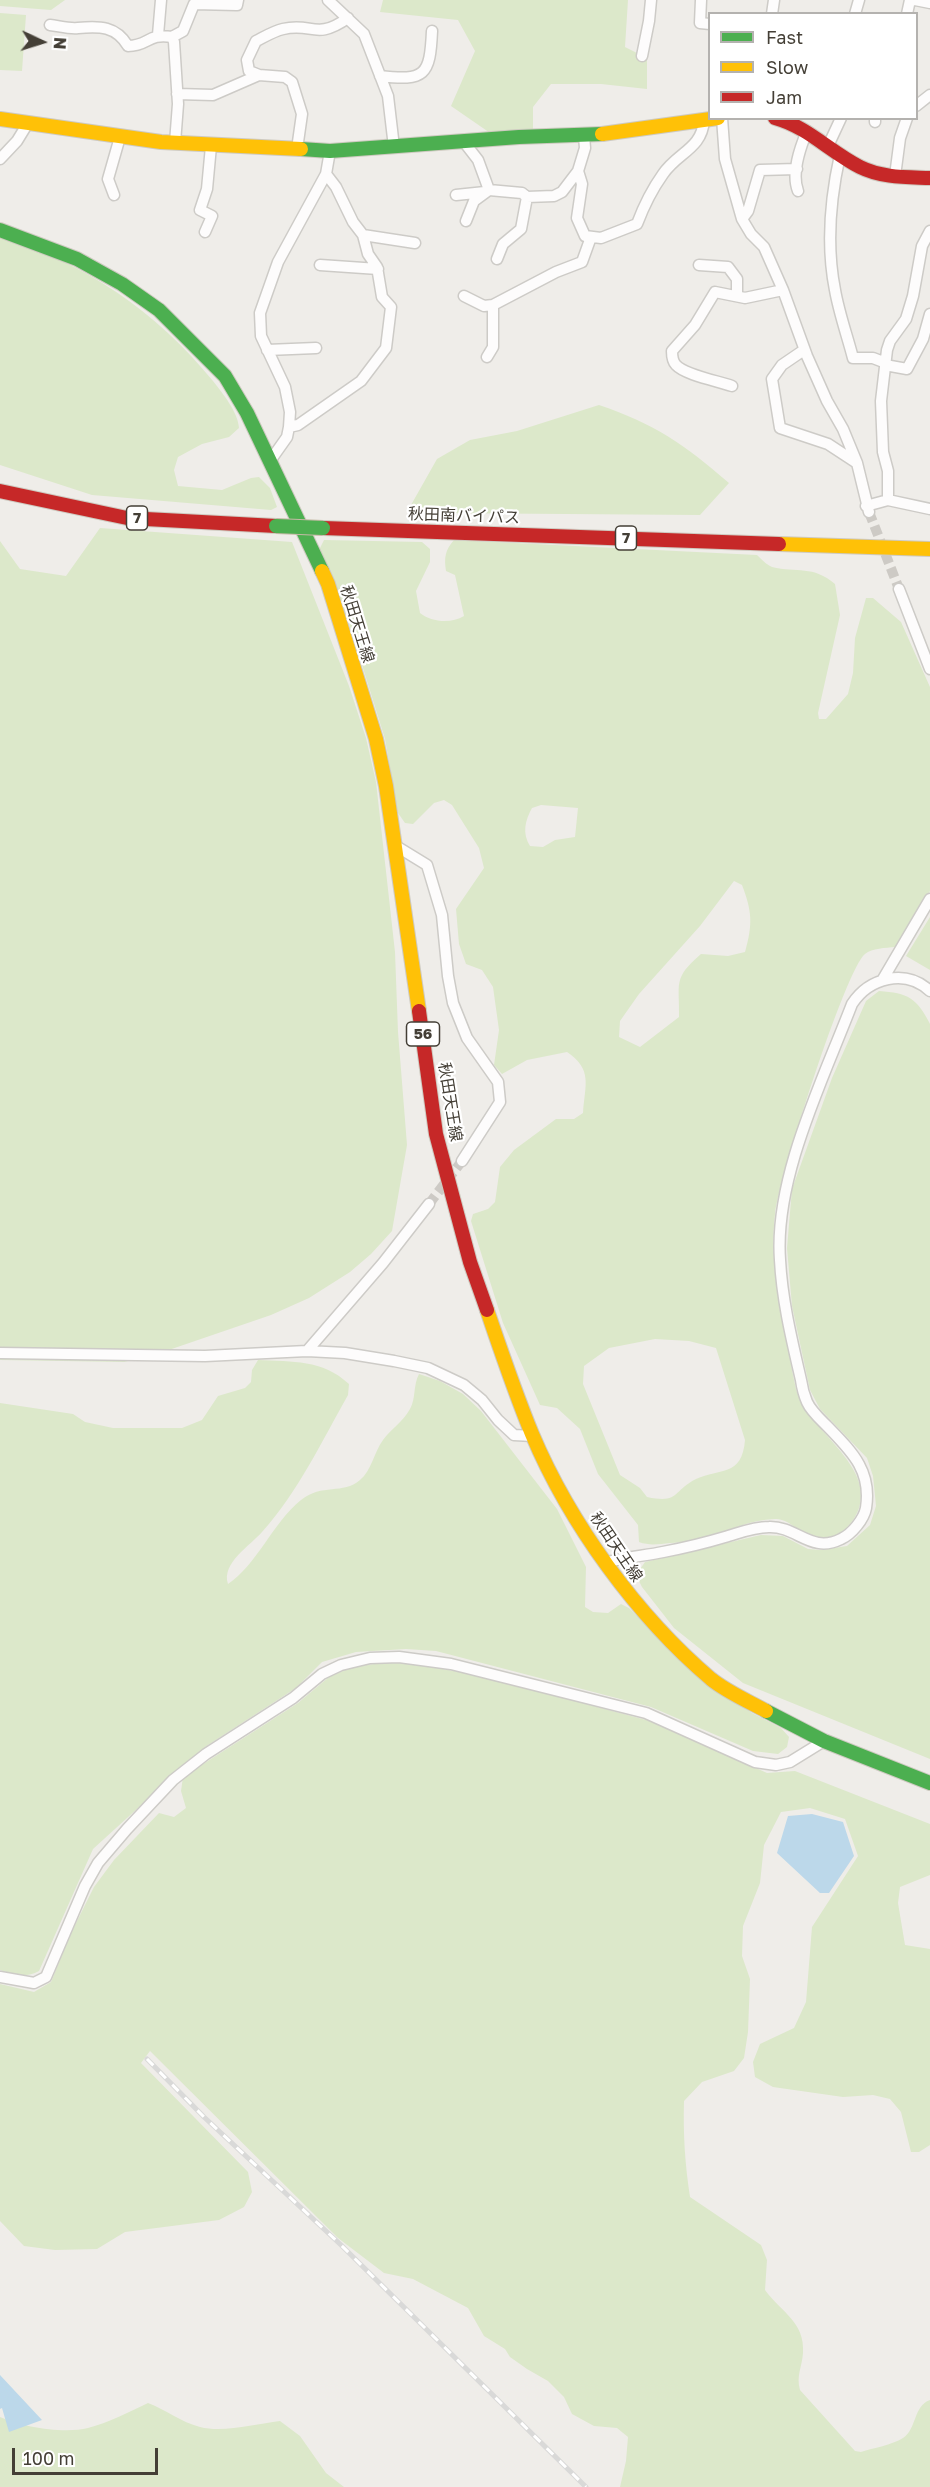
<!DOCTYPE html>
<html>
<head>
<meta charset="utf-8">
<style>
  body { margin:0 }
  #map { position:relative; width:930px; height:2487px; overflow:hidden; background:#efede9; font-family:"Golos Text",sans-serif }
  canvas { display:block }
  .legend { position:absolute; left:708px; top:12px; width:210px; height:108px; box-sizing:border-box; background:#fff; border:2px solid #b4b2af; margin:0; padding:8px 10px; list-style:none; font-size:18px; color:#443f36 }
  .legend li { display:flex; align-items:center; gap:12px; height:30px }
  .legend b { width:30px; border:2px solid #b4b2af }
  .north { position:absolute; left:12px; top:12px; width:60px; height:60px; -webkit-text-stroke:4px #fff; paint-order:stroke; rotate:94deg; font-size:16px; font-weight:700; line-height:24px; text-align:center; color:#443f36 }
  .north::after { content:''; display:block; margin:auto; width:21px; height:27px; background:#443f36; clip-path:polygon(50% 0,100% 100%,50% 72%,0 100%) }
  .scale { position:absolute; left:12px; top:2448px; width:146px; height:27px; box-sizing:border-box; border:3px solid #443f36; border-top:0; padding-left:8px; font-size:18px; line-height:21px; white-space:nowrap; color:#443f36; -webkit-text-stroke:4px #fff; paint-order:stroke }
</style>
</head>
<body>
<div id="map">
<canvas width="930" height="2487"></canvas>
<ul class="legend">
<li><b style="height:8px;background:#4caf50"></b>Fast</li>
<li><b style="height:8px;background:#ffc107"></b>Slow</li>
<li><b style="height:8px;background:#c62828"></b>Jam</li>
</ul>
<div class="north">N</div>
<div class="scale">100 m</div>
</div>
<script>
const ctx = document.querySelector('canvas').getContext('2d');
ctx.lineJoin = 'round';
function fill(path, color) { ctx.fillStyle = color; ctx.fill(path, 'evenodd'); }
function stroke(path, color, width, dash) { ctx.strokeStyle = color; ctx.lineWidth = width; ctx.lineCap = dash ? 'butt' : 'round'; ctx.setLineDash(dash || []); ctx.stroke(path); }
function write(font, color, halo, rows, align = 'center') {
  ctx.font = font + ' "Golos Text","Noto Sans JP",sans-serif'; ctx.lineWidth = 4.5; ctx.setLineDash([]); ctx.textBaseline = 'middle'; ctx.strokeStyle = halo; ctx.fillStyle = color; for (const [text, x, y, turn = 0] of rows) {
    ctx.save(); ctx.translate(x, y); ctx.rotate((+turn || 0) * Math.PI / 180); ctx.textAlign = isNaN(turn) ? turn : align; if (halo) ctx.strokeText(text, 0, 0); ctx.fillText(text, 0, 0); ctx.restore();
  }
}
fill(new Path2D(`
  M 0,0 L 65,0 L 51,10 L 0,6 Z
  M 383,0 L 628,0 L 625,47 L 647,58 L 647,89 L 601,84 L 551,84 L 533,107 L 533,133 L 493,135 L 451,106 L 475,51 L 458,20 L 380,12 Z
  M 0,13 L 26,15 L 22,71 L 0,70 Z
  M 0,236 C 86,264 156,311 213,381 C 223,394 238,412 239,428 L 229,437 L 202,444 L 178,457 L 174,470 L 178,486 L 222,490 L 251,478 L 259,477 L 270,488 L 277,507 L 271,510 L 92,495 L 0,465 Z
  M 599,405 C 655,424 684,444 729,483 L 700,515 L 432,513 L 411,505 L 437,459 L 470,440 L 517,431 Z
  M 100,528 L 292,542 L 349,686 L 366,738 L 376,782 L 395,952 L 398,1032 L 407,1145 L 392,1231 L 371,1254 L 350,1272 L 309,1298 L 271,1315 L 157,1354 L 124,1362 L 0,1360 L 0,541 L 20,569 L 66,576 Z
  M 324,540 L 422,542 L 430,549 L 430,562 L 416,591 L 420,613 C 431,622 451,624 464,616 L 455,575 L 446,571 C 444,558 445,550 454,540 L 757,555 C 761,559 767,565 772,567 C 797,573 813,565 835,584 L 840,615 L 818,713 L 819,719 L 826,719 L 848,694 L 853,673 L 855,638 L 866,598 L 873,598 L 901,622 L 930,687 L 930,891 L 895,947 C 886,948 872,948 865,954 C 845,970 778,1182 775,1214 C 770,1257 779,1298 787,1340 C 790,1356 792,1373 796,1389 C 808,1430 874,1465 859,1508 C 854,1523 841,1537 824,1540 C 806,1542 792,1518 775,1519 C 750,1520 729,1530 706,1538 C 695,1542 682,1542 670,1543 C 659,1544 650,1546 639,1542 L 638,1525 L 598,1474 L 580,1429 L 557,1408 L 540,1405 L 503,1323 L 471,1221 L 473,1214 L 488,1209 L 495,1202 L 500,1167 L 514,1150 L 556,1119 L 574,1119 L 583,1113 C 585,1084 593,1070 567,1052 L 527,1060 L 502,1074 L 494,1065 L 499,1030 L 493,987 L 482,970 L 466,964 L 459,944 L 456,909 L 484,868 L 479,848 L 452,805 L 444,800 L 434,803 L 413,824 L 405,823 L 398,813 L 385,739 L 349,623 L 319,550 ZM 541,805 L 578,808 L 575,837 L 555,840 L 543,847 L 530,846 C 522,833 525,821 532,808 ZM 734,881 L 742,885 C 752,911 753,924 745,952 L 728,956 L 701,954 C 672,979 680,983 679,1017 L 640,1047 L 619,1037 L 620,1021 L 639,994 L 700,926 ZM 655,1339 L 689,1341 L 716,1348 L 745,1440 C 742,1477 720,1468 696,1479 C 672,1491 680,1504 647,1497 L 640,1488 L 620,1475 L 583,1384 L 584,1366 L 609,1348 Z
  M 930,917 L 930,970 L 906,956 Z
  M 879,991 C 908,993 917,998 930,1024 L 930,1759 L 743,1683 L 674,1628 L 642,1587 L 636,1575 L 645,1562 L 761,1535 L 783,1536 L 808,1549 L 821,1550 L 847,1546 L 870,1525 L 876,1506 L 873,1476 L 867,1458 L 820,1409 L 810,1390 L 792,1306 L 787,1248 L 792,1189 L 832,1078 L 866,1001 Z
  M 258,1360 C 293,1362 322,1359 349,1384 L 348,1395 C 322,1441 298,1492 262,1532 C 251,1545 221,1563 228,1584 C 256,1566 274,1521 301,1500 C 322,1483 343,1495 360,1480 C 372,1470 374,1452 383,1440 C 391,1429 403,1422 410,1409 C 416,1399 413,1385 419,1374 L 440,1381 L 463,1394 L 481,1411 L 557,1509 L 586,1567 L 585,1607 L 593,1612 L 608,1613 L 621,1604 L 629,1608 L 698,1675 L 752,1713 L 781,1728 L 789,1737 L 787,1747 L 778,1754 L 753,1751 L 651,1707 L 436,1651 L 406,1649 L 356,1652 L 322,1662 L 296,1688 L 205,1747 L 93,1849 L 39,1971 C 26,1978 14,1975 0,1970 L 0,1403 L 73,1414 L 85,1422 L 113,1428 L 182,1428 L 202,1420 L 218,1396 L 245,1388 L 251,1382 L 252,1370 Z
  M 388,1662 L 416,1664 L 481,1676 L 650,1721 L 767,1773 L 795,1771 L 930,1824 L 930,1875 L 900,1887 L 898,1903 L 905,1945 L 930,1949 L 930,2145 L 919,2152 L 911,2152 L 901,2112 L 890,2099 L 873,2095 L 843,2097 L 773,2087 L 755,2077 L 753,2062 L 760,2044 L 794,2028 L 806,2002 L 812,1927 L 858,1856 L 845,1819 L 810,1808 L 781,1812 L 764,1845 L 760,1883 L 743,1926 L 742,1956 L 750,1979 L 748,2032 L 744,2058 L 734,2071 L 702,2082 L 684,2101 C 683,2134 685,2165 690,2197 L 761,2245 L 767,2260 L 765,2290 C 782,2313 805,2322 803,2353 C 802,2367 796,2376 800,2390 L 855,2451 L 861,2452 C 873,2448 892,2445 903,2438 C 917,2429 913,2406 930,2400 L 930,2487 L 620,2487 L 626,2461 L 628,2437 L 617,2428 L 594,2426 L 572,2414 L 564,2397 L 548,2381 L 527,2369 L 510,2357 L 505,2349 L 484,2336 L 468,2308 L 413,2279 L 384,2273 L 338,2238 L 150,2051 L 141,2063 L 248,2172 L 252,2192 L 244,2207 L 219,2220 L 125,2232 L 97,2249 L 55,2250 L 24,2246 L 0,2221 L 0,1984 L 34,1992 L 51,1982 L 70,1935 L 94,1887 L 114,1860 L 159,1813 L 174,1817 L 186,1808 L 181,1791 L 183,1777 L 298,1703 L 329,1677 L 352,1667 Z
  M 148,2403 C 166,2410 181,2422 200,2427 C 223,2433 256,2424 280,2421 L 300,2436 L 326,2473 L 344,2487 L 0,2487 L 0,2417 C 22,2427 64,2434 88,2428 C 108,2423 129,2412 148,2403 Z`), '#dce8ca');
fill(new Path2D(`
  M 812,1814 L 843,1822 L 854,1856 L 829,1893 L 820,1893 L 777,1853 L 788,1816 Z
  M 0,2375 L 42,2420 L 9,2432 L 2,2408 L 0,2409 Z`), '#bcd8ea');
stroke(new Path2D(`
  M 869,512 L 899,589
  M 429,1204 L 462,1161`), '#cdcac5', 10, [10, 5]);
const street = new Path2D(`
  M 328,0 L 364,34 L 388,96 L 394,147
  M 701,0 L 700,23 L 710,24
  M 915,0 L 930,3
  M 772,14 L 774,0
  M 855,14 L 859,0
  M 907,14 L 910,0
  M 50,25 C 59,26 69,29 78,28 C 100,26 116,26 128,46 C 149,46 147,33 172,37 L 174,42 L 178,104 L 175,143
  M 158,35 L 161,0
  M 172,37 L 183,31 L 194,4 L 237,5 L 238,0
  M 642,56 L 649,21 L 651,0
  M 380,76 C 425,81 430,76 432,31
  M 177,94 L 213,95 L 259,75
  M 916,106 L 930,95
  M 722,118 L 725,159 L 742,219 L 751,234 L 764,247 L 783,290 L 807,356 L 827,401 L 843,429 L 857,463 L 869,512
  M 875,122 L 875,118
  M 584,136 L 585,148 L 578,171 L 582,184 L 577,218 L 585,236 L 601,238 L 637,224 C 643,208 653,188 663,174 C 678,152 702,149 704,120
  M 464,142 L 478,160 L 489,190 L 522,193 L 527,197
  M 828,146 L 841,118
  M 297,149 L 302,114 L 292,82 L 285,77 L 259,75 L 249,71 L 247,60 L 256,41 C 264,37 274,31 283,29 C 313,22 315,41 348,18
  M 840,155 C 830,200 826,245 835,290 C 839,313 847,335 853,358 L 873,358 L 886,363
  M 0,159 L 17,141 L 28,123
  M 895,176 L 900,138 L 907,118
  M 798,191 C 791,173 800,148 807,131
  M 114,195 L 108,179 L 120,137
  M 456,195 L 485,192
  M 742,219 L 748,211 L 760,170 L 797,169
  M 466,221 L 474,201 L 489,190
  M 205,232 L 212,216 L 200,210 L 207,189 L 211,146
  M 363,235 L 415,243
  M 497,259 L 503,244 L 521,229 L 527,197 L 554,196 L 562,192 L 578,171
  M 320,265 L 378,269
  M 699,265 L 728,267 L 737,279 L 737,295
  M 464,296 L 484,306 L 493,305
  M 267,350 L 316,348
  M 804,350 L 782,365 L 772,379 L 780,428 L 828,444 L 857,463
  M 487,357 L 493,347 L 493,305 L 556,272 L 582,262 L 591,237
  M 885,365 L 907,369 L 923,339 L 930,314
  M 732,386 C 718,381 685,375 676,365 C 672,361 672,355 672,351 L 695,325 L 715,292 L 745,298 L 783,290
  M 289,427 L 298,425 L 361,381 L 386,348 L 391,307 L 382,297 L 377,267 L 368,254 L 363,235 L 353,222 L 336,187 L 326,174
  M 270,461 L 287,437 L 289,427 L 290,412 L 285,387 L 261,336 L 260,313 L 278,262 L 326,174 L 330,151
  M 888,500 L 888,471 L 883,452 L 881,401 L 887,350 L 890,341 L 906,319 L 913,296 L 922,246 L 930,231
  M 866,506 L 888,500 L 930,509
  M 899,589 L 930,669
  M 396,846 L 427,865 L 442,915 L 448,976 L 453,1003 L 467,1038 L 498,1082 L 500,1102 L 462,1161
  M 883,979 L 930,899
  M 307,1351 L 383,1263 L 429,1204
  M 0,1353 L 205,1356 L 307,1351 L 345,1353 L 394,1361 L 428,1368 L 464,1385 L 482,1400 L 498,1420 L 514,1435 L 533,1436
  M 605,1563 C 624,1557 644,1556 663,1552 C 684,1548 705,1543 725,1537 C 739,1533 753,1527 769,1527 C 797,1526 811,1554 841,1539 C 852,1534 864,1519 866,1508 C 872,1470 851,1451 827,1426 C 820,1419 811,1411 807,1402 C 804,1395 802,1387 801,1380 C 792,1341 782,1300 780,1260 C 774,1178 823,1080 852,1004 C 869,978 905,968 930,991
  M 0,1977 L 34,1983 L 46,1977 L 85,1886 L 98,1863 L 127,1829 L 173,1780 L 206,1754 L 293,1698 L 322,1674 L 341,1665 L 370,1658 L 399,1657 L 451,1664 L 646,1713 L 755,1762 L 776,1765 L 790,1762 L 824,1741`);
const fast = new Path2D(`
  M 301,149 L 330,151 L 519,137 L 602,134
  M 0,230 L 77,259 L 122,284 L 159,310 L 225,376 L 247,413 L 322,571
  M 766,1711 L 824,1741 L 930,1783`);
const slow = new Path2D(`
  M 0,119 L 161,142 L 301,149
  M 602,134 L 718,118
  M 779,544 L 930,549
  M 322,571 L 328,584 L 376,739 L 386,786 L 419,1011
  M 487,1310 C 501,1351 515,1393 532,1434 C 570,1524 637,1616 711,1679 C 727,1692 748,1701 766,1711`);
const jam = new Path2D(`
  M 775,118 C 808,127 830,152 860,167 C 882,178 907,177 930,178
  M 0,491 L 127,518 L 276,526
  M 323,528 L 779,544
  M 419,1011 L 436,1134 L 470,1262 L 487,1310`);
stroke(street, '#cdcbc7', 13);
stroke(fast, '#cecac0', 16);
stroke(slow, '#cecac0', 16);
stroke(jam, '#cecac0', 16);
stroke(street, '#fdfcfc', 10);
stroke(fast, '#4caf50', 14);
stroke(slow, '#ffc107', 14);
stroke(jam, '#c62828', 14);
const rail = new Path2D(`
  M 147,2059 L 204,2117 L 341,2245 L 586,2487`);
stroke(rail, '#d9d9d8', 5);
stroke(rail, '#fff', 3, [9]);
const fastBridge = new Path2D(`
  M 276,526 L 323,528`);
stroke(fastBridge, '#c5baa6', 16, []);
stroke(fastBridge, '#4caf50', 14);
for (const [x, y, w] of [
  [137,518,21],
  [626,538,21],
  [423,1034,33]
]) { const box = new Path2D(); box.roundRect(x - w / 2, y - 12, w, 24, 4.5); ctx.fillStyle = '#fff'; ctx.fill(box); stroke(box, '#443f36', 1.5); }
write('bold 15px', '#443f36', null, [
  ["7",137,518],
  ["7",626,538],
  ["56",423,1034]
]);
write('16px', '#443f36', '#fff', [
  ["秋田南バイパス",464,516,2],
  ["秋田天王線",357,624,73],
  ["秋田天王線",450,1102,81],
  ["秋田天王線",616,1547,56]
]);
</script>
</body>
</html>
